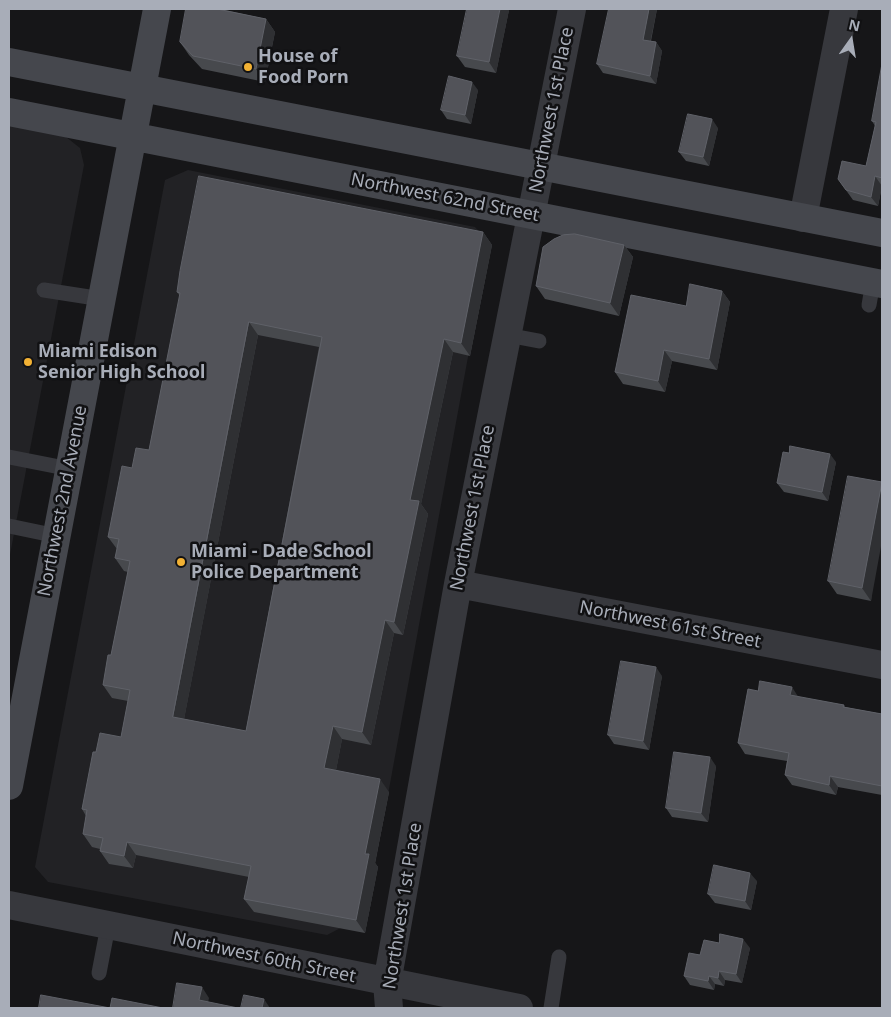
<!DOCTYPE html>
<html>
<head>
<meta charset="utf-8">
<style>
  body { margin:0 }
  #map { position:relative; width:891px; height:1017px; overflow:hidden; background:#161618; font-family:"Noto Sans",sans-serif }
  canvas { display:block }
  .frame { position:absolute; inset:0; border:10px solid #a8adb8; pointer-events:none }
  .north { position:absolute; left:826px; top:15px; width:50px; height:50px; -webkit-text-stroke:4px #111113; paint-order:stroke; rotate:13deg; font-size:14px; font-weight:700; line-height:20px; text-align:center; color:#a8adb8 }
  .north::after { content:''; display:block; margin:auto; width:18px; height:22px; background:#a8adb8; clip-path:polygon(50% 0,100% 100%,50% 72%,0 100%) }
</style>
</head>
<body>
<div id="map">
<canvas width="891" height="1017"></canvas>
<div class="frame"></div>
<div class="north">N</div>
</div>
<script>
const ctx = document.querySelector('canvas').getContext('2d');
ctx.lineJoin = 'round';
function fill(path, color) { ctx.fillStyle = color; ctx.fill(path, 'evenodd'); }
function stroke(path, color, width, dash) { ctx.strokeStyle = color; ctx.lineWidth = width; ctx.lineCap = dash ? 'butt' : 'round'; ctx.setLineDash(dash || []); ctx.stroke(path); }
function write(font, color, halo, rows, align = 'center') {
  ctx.font = font + ' "Noto Sans",sans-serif'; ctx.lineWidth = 5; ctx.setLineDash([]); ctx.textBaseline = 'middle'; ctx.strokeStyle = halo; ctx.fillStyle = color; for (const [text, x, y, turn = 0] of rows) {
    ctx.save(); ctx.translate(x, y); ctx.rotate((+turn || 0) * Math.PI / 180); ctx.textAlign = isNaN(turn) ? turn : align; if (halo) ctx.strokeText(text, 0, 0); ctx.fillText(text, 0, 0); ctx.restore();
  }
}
fill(new Path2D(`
  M 9,123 L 61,133 L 80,148 L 84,165 L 9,560 Z
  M 188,170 L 475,227 L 489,242 L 366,915 L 327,935 L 48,882 L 35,867 L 165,180 Z`), '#222225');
stroke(new Path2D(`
  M 44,290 L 102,299
  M 869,305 L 873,282
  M 507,335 L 539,341
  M 9,457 L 70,469
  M 9,526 L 57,536
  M 99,973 L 108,926
  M 551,1008 L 559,957`), '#37383d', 15);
stroke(new Path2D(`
  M 803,218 L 844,9
  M 458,584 L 882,665
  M 9,905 L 519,1008
  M 389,1008 L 387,983 L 458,584 L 572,9`), '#37383d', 28);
stroke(new Path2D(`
  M 9,62 L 882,233
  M 9,112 L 882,284
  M 9,786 L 157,9`), '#45474d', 28);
fill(new Path2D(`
  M 186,9 L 226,9 L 225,10 L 266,19 L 275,32 L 265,82 L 202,69 L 189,55 L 180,42 Z
  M 609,9 L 657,9 L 651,41 L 656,42 L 662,51 L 656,84 L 603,73 L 597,64 Z
  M 509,10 L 496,73 L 465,67 L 457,56 Z
  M 882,64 L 882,186 L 878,206 L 853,200 L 838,179 L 866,166 L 875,126 L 872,121 Z
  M 478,90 L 471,124 L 447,119 L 441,110 Z
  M 718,128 L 709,166 L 686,161 L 679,152 Z
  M 483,232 L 492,245 L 470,356 L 453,352 L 421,504 L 428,514 L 403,635 L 394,633 L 371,745 L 342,739 L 336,770 L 389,792 L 375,863 L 378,867 L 365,933 L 254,912 L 244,899 L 249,877 L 136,855 L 133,868 L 109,864 L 100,851 L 100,849 L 92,847 L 83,834 L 86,816 L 82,809 L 96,752 L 121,737 L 128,701 L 112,698 L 103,685 L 111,655 L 128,572 L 124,571 L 115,558 L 117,549 L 108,537 L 132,468 L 149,450 L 180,296 L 177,292 ZM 258,335 L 319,347 L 246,731 L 184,719 Z
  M 624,245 L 633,257 L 619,316 L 545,299 L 536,286 Z
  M 722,291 L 730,302 L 717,370 L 672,361 L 665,392 L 623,384 L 615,372 L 686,306 Z
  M 836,462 L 828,501 L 784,492 L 777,483 Z
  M 882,482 L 871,601 L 837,594 L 828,581 Z
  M 662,676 L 649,750 L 614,744 L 608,735 Z
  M 758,691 L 799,697 L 844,705 L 845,707 L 882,714 L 882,795 L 838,787 L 836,795 L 792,785 L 785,775 L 787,761 L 745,754 L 738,743 Z
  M 716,766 L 708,822 L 672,817 L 666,808 Z
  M 757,881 L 751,910 L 715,903 L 708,894 Z
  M 719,943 L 750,948 L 742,983 L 725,980 L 724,986 L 715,984 L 714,990 L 690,985 L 684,976 L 700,955 Z`), '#47494d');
fill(new Path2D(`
  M 500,9 L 508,9 L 509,10 L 496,73 L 489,62 Z
  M 649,9 L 657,9 L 649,48 L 643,40 Z
  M 266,19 L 275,32 L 265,82 L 256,69 Z
  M 656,42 L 662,51 L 656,84 L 650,76 Z
  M 472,82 L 478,90 L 471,124 L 465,115 Z
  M 712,119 L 718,128 L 709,166 L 703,157 Z
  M 875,176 L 882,186 L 878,206 L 871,197 Z
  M 483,232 L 492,245 L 470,356 L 461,343 Z
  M 624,245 L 633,257 L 619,316 L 610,303 Z
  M 722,291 L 730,302 L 717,370 L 709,359 Z
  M 249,322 L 258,335 L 182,730 L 173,717 Z
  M 444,339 L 453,352 L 421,504 L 428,514 L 403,635 L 394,622 L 410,500 Z
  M 664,350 L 672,361 L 665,392 L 658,381 Z
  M 830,454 L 836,462 L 828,501 L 822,492 Z
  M 882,482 L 882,541 L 871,601 L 862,588 Z
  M 385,620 L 394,633 L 371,745 L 362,732 Z
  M 656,667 L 662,676 L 649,750 L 643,741 Z
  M 792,687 L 799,698 L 790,695 Z
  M 333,726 L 342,739 L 334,781 L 324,768 Z
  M 710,757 L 716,766 L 708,822 L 701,813 Z
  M 830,776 L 838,787 L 836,795 L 829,785 Z
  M 380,779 L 389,792 L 375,863 L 378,867 L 365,933 L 356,920 L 365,854 Z
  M 127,842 L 136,855 L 133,868 L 124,856 Z
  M 750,873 L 757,881 L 751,910 L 745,901 Z
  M 743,939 L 750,948 L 742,983 L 736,974 Z
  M 719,971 L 725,980 L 724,986 L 718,978 Z
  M 709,976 L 715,984 L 714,990 L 708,981 Z
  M 202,987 L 209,998 L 207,1008 L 199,1000 Z
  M 264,999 L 270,1008 L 262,1008 Z`), '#2f3033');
const building = new Path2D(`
  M 186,9 L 217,9 L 266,19 L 256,69 L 193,56 L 180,42 Z
  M 467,9 L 500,9 L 489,62 L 457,56 Z
  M 609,9 L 649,9 L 643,40 L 656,42 L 650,76 L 597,64 Z
  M 882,64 L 882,178 L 875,176 L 871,197 L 846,190 L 838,179 L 842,161 L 866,166 L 876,122 L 872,121 Z
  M 449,76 L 472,82 L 465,115 L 441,110 Z
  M 688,114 L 712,119 L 703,157 L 679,152 Z
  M 199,176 L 483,232 L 461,343 L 444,339 L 410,500 L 419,501 L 394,622 L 385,620 L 362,732 L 333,726 L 324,768 L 380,779 L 365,854 L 369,854 L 356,920 L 244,899 L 251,866 L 127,842 L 124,856 L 100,851 L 103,838 L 83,834 L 87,810 L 82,809 L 93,752 L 96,752 L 100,733 L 121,737 L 130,690 L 103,685 L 108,655 L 111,655 L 130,561 L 115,558 L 119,539 L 108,537 L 122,466 L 132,468 L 136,448 L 149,450 L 180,293 L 177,292 L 180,271 ZM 249,322 L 322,337 L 246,731 L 173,717 Z
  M 575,234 L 624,245 L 610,303 L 536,286 L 543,247 L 554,239 L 563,235 Z
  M 690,284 L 722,291 L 709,359 L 664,350 L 658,381 L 615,372 L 631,295 L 686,306 Z
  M 790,446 L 830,454 L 822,492 L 777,483 L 783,452 L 789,453 Z
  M 848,476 L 882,482 L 862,588 L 828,581 Z
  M 621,661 L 656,667 L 643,741 L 608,735 Z
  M 760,681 L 792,687 L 790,695 L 844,705 L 843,707 L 882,714 L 882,786 L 830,776 L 829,785 L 785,775 L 789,753 L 738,743 L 748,689 L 758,691 Z
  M 674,752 L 710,757 L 701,813 L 666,808 Z
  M 714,865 L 750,873 L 745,901 L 708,894 Z
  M 720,934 L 743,939 L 736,974 L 719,971 L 718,978 L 709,976 L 708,981 L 684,976 L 689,953 L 700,955 L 704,940 L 719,943 Z
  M 177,983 L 202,987 L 199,1000 L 238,1008 L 173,1008 Z
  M 41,995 L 110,1008 L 112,998 L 163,1008 L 39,1008 Z
  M 244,995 L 264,999 L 262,1008 L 241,1008 Z`);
fill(building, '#525359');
stroke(building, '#5f6168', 1);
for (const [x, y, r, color] of [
  [248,67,5,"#f2b134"],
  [28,362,5,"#f2b134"],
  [181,562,5,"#f2b134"]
]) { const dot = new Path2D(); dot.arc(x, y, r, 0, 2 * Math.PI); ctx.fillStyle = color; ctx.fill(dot); stroke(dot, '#111113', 2); }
write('bold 18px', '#a8adb8', '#111113', [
  ["House of",258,57],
  ["Food Porn",258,78],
  ["Miami Edison",38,352],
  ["Senior High School",38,373],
  ["Miami - Dade School",191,552],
  ["Police Department",191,573]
], 'left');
write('18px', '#a8adb8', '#111113', [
  ["Northwest 1st Place",552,110,-79],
  ["Northwest 62nd Street",445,198,11],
  ["Northwest 2nd Avenue",63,501,-79],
  ["Northwest 1st Place",473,508,-79],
  ["Northwest 61st Street",670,625,11],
  ["Northwest 1st Place",403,906,-81],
  ["Northwest 60th Street",264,958,12]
]);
</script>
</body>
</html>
